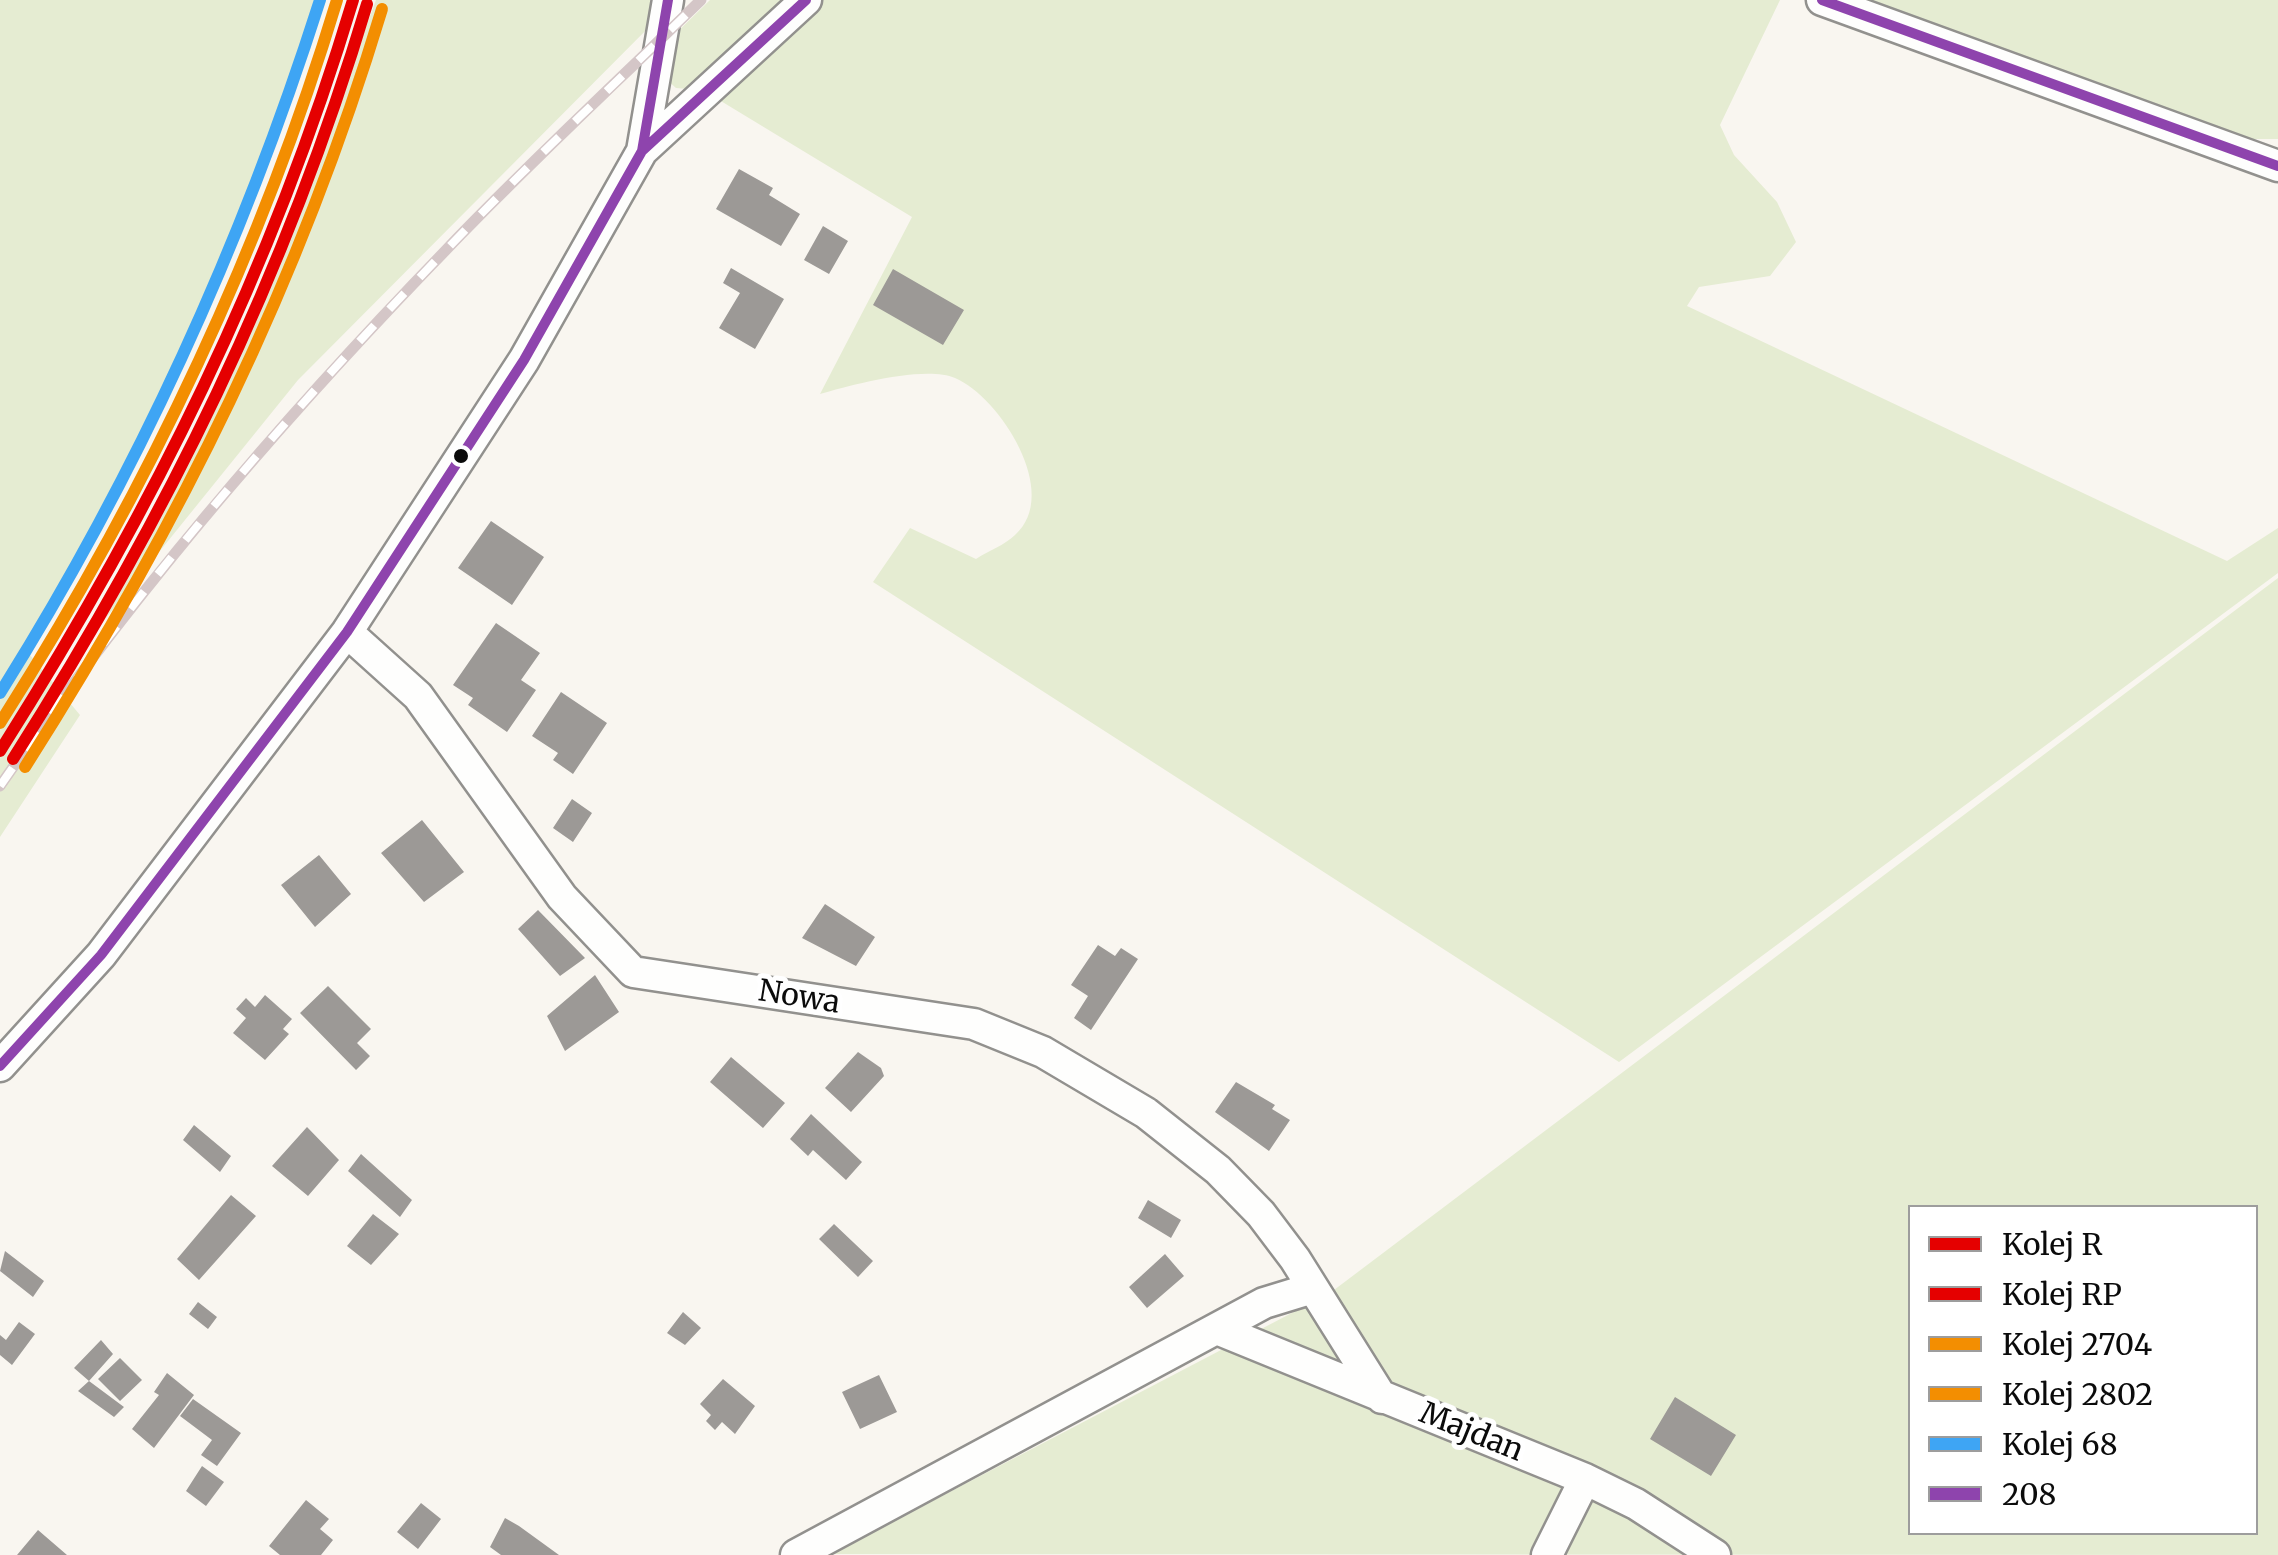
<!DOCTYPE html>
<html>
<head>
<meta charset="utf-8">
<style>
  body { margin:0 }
  #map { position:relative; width:2278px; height:1555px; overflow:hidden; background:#f9f6f0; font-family:Merriweather,serif }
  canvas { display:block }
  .legend { position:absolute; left:1908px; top:1205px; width:350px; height:330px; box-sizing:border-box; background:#fff; border:2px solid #9d9d9d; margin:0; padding:12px 18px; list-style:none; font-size:30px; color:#0b0b0b }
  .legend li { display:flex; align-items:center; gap:20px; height:50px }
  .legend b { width:50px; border:2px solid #9d9d9d }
</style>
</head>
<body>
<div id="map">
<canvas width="2278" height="1555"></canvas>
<ul class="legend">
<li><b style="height:12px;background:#e50000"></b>Kolej R</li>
<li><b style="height:12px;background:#e50000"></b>Kolej RP</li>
<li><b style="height:12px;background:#f38e01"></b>Kolej 2704</li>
<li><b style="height:12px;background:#f38e01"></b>Kolej 2802</li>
<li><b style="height:12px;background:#3ea5f4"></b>Kolej 68</li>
<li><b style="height:12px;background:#8e44ad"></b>208</li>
</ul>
</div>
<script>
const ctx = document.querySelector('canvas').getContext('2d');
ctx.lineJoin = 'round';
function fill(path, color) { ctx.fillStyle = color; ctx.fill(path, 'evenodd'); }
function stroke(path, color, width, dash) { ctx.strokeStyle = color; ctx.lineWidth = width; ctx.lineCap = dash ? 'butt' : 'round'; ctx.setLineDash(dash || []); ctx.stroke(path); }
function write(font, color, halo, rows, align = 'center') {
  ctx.font = font + ' Merriweather,serif'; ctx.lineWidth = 10; ctx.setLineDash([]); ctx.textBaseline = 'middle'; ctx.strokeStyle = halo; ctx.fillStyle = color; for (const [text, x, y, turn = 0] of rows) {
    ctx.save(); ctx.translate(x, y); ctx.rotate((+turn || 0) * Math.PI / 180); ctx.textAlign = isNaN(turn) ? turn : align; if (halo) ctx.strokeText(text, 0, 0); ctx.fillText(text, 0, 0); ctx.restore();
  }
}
fill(new Path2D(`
  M 0,0 L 315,0 L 257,176 L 200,318 L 30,655 L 80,715 L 0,837 Z
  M 376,0 L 676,0 L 298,380 L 59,676 L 226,382 L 311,176 Z
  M 710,0 L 790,0 L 688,89 L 676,88 L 666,79 L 668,41 Z
  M 806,0 L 1780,0 L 1720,125 L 1734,155 L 1777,202 L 1796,242 L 1770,276 L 1699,287 L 1687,306 L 2227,561 L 2278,528 L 2278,573 L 1619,1062 L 873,582 L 910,528 L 976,559 C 988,551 1005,545 1015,535 C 1062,494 1000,397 955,378 C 925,365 851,385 820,394 L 912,217 L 706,92 Z
  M 1852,0 L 2278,0 L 2278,139 L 2251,139 Z
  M 2278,578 L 2278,1555 L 831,1554 L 1330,1293 ZM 1910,1208 L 2256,1208 L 2256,1532 L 1910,1532 Z`), '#e5ecd2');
fill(new Path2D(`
  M 739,169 L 773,188 L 769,195 L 800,214 L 781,246 L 716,209 Z
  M 823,226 L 848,241 L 829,274 L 804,260 Z
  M 731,268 L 784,299 L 755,349 L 719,328 L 740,293 L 723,283 Z
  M 893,269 L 964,310 L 943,345 L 873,305 Z
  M 491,521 L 544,557 L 512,605 L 458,568 Z
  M 496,623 L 540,653 L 521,680 L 536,690 L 507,732 L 468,705 L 473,698 L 453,685 Z
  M 561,692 L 607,723 L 573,774 L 553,760 L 558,753 L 532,736 Z
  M 572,799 L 592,813 L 573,842 L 553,828 Z
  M 422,820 L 464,872 L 424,902 L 381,853 Z
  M 319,855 L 351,894 L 315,927 L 281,885 Z
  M 825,904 L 875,937 L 856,966 L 802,938 Z
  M 538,910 L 585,958 L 560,976 L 518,929 Z
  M 1098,945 L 1115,956 L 1121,948 L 1138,959 L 1091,1030 L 1074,1018 L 1088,996 L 1071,985 Z
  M 595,975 L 619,1012 L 565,1051 L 547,1016 Z
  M 328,986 L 371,1029 L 357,1043 L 370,1056 L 356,1070 L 300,1013 Z
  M 265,995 L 292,1019 L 283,1029 L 289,1034 L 265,1060 L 233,1033 L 246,1018 L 236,1009 L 246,998 L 255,1007 Z
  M 858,1052 L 881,1068 L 884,1076 L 851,1112 L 825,1088 Z
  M 731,1057 L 785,1103 L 763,1128 L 710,1082 Z
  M 1236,1082 L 1275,1105 L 1272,1109 L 1290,1120 L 1269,1151 L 1215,1112 Z
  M 811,1114 L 862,1162 L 846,1180 L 813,1150 L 808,1156 L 790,1139 Z
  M 194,1125 L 231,1156 L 220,1172 L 183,1140 Z
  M 307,1127 L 339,1160 L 308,1196 L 272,1166 Z
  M 361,1154 L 412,1200 L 400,1217 L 348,1171 Z
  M 231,1195 L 256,1216 L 199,1280 L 177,1259 Z
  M 1148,1200 L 1181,1220 L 1171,1238 L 1138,1218 Z
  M 373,1214 L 399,1234 L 371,1265 L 347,1246 Z
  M 834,1224 L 873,1261 L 858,1277 L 819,1239 Z
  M 5,1251 L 44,1281 L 33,1297 L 0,1271 Z
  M 1165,1254 L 1184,1276 L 1147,1308 L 1129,1287 Z
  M 198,1302 L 217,1317 L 208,1329 L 189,1314 Z
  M 683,1312 L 701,1328 L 685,1345 L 667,1333 Z
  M 19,1322 L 35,1334 L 12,1365 L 0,1355 L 0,1335 L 6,1340 Z
  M 101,1340 L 113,1354 L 89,1381 L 74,1368 Z
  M 120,1358 L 142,1380 L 120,1401 L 98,1379 Z
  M 167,1373 L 194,1395 L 154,1448 L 132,1429 L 159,1395 L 154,1392 Z
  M 879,1375 L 897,1412 L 860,1429 L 842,1392 Z
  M 723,1379 L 755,1406 L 735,1434 L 722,1422 L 715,1430 L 706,1421 L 711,1415 L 700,1404 Z
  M 89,1381 L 124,1407 L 114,1417 L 78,1391 Z
  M 1675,1397 L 1736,1435 L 1711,1476 L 1650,1439 Z
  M 193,1399 L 241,1433 L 217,1466 L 201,1455 L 212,1440 L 180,1416 Z
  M 202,1466 L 224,1482 L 206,1506 L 186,1491 Z
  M 306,1500 L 329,1519 L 320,1529 L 333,1540 L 321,1555 L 280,1555 L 269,1546 Z
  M 421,1503 L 441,1519 L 418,1549 L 397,1532 Z
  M 505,1518 L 519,1526 L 559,1555 L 501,1555 L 490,1547 Z
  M 38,1530 L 67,1555 L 17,1555 Z`), '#9c9996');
const minor = new Path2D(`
  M 1822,0 L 2278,166
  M 642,151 L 668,0
  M 347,632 L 418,696 L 562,897 L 633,972 L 974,1024 L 1043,1052 L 1146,1113 L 1218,1170 L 1261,1214 L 1295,1259 L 1382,1398
  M 0,1066 L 101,955 L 347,632 L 524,360 L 642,151 L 806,0
  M 1217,1329 L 1585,1479 L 1636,1504 L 1715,1555
  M 796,1555 L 1264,1303 L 1313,1288
  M 1547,1555 L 1585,1479`);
stroke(minor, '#92918e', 35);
stroke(minor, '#fefefd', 30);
const rail = new Path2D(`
  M 0,786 C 132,594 284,417 446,250 C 528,164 616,83 701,0`);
stroke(rail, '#d4c6c7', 11);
stroke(rail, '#fff', 8, [22]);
stroke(new Path2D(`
  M 1822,0 L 2278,166
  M 642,151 L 668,0
  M 0,1066 L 101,955 L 347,632 L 524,360 L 642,151 L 806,0`), '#8e44ad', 10);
stroke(new Path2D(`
  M 0,751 C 152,511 271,273 353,0`), '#e50000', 12);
stroke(new Path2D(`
  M 13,759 C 166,518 285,278 367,4`), '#e50000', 12);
stroke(new Path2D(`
  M 0,723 C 145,495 259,258 337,0`), '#f38e01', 12);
stroke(new Path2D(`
  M 25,767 C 179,525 299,284 382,9`), '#f38e01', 12);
stroke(new Path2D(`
  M 0,693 C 137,475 242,245 320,0`), '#3ea5f4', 12);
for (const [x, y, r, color] of [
  [461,456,9,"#0b0b0b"]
]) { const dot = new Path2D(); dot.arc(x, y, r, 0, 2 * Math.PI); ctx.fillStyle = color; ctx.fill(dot); stroke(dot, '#fff', 4); }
write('30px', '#0b0b0b', '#fff', [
  ["Nowa",799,998,9],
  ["Majdan",1471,1433,22]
]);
</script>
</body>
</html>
